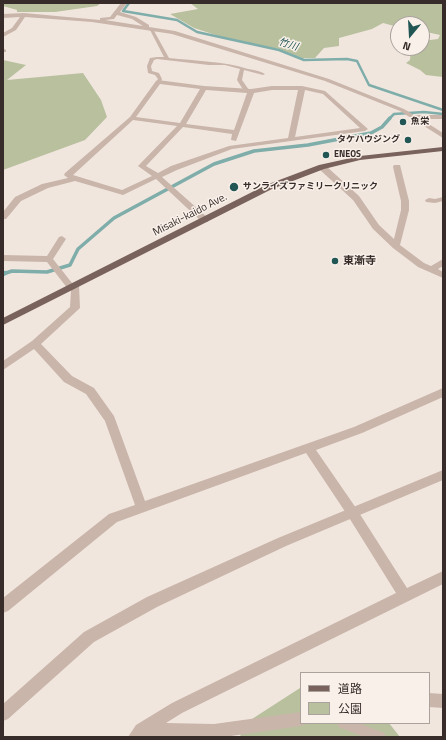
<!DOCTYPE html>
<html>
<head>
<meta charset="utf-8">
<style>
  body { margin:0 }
  #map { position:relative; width:446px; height:740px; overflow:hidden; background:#f1e6de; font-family:"Titillium Web","Noto Sans JP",sans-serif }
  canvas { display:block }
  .frame { position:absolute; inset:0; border:4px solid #372c29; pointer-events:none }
  .legend { position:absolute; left:300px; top:672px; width:130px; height:52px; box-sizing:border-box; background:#f9f0ea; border:1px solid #aba29d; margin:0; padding:5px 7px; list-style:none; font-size:12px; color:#372c29 }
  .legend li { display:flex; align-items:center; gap:8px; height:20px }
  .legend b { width:20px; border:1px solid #aba29d }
  .north { position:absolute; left:390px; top:16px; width:40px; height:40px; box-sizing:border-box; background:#f9f0ea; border:1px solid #aba29d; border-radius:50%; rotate:198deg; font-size:11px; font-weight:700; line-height:16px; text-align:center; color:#372c29 }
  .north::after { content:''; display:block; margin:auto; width:14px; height:18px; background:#215654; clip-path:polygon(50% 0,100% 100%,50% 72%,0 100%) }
</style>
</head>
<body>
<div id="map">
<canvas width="446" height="740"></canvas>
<div class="frame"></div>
<ul class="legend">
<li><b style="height:5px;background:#78625b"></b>道路</li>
<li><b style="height:11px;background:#b8c09e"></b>公園</li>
</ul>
<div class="north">N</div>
</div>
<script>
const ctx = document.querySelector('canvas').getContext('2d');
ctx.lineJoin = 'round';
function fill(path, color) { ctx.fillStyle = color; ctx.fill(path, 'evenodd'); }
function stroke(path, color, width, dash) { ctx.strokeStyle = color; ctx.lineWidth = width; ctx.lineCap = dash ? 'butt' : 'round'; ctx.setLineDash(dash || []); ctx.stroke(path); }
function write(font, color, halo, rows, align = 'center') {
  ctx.font = font + ' "Titillium Web","Noto Sans JP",sans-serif'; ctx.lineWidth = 3; ctx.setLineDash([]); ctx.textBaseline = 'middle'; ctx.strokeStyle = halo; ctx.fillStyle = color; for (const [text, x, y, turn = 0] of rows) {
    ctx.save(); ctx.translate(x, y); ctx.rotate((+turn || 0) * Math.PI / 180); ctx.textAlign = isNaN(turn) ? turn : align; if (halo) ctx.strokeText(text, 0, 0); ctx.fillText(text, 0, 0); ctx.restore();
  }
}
fill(new Path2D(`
  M 3,3 L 101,3 L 97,6 L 55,12 L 17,12 L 17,10 L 3,6 Z
  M 190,3 L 443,3 L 443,77 L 426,75 L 420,70 L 406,63 L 410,60 L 411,48 L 422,48 L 422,41 L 438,39 L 440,35 L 422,31 L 422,24 L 398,24 L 398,27 L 383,23 L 372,29 L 339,38 L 339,46 L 324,48 L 315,58 L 302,58 L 279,49 L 228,39 L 194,28 L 170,14 L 198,9 Z
  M 3,60 L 26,65 L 7,80 L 83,73 L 101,100 L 107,117 L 85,140 L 3,170 Z
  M 300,688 L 301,688 L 301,723 L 389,723 L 400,737 L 241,737 L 238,728 Z`), '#b8c09e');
stroke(new Path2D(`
  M 129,3 L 123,11 L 177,20 L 197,32 L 279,50 L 304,60 L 347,59 L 357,61 L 369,85 L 443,110
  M 389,119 L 394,114 L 424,112 L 443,114`), '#7eadaa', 2.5);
stroke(new Path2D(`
  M 3,274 L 12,271 L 47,272 L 70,265 L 78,249 L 114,218 L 214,164 L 254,151 L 308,145 L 371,133 L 382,127 L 390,118`), '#7eadaa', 3.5);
stroke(new Path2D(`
  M 3,274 L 5,273`), '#7eadaa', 4.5);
fill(new Path2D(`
  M 149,28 L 153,29 L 169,58 C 195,61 223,61 248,69 C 254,70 260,71 265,74 L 263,75 L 244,70 L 242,80 L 249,90 L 246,92 L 242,88 L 237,80 L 240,69 L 225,65 L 209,65 L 157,59 L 154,60 L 151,66 L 152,71 L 159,73 L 162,79 L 160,83 L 156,83 L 156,82 L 158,79 L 155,75 L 148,73 L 147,66 L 150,58 L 157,57 L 164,57 Z
  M 337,723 L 359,723 L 384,733 L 386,737 L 364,737 L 339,727 Z`), '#c9b5aa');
fill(new Path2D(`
  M 121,3 L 127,3 L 120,12 L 136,17 L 149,25 L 149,27 L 175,31 L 329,79 L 404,109 L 414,115 L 443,115 L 443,119 L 421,119 L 443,133 L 443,138 L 400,111 L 325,81 L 172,34 L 92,22 L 25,17 L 16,30 L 3,37 L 3,33 L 12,28 L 20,17 L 3,18 L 3,14 L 24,13 L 100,20 L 100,18 L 110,17 ZM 117,15 L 132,19 L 143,26 L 105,20 L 114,19 Z
  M 3,48 L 6,50 L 6,52 L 3,52 Z
  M 158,80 L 204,86 L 251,89 L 272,86 L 302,86 L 325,91 L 368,129 L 365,131 L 232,149 L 177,170 L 162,177 L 208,218 L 208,222 L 202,222 L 156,179 L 123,195 L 75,181 L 48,188 L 21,201 L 6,219 L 3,219 L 3,212 L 15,197 L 42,184 L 68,178 L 64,175 L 65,173 L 130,117 L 156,81 ZM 160,84 L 200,89 L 180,123 L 136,117 ZM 206,90 L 247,93 L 234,130 L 186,124 ZM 272,90 L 298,90 L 288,138 L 229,146 L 171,166 L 158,173 L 146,166 L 183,127 L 232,134 L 231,140 L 236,141 L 254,93 ZM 305,90 L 323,94 L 360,128 L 295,137 ZM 133,120 L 177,126 L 138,166 L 152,176 L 122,190 L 73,175 Z
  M 319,165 L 325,165 L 359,196 L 379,225 L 394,239 L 401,210 L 401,201 L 393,167 L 394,165 L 400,165 L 409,201 L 409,210 L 400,245 L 424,263 L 431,266 L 443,259 L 443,266 L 438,269 L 443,272 L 443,278 L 418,267 L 393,248 L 373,229 L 353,200 L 319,169 Z
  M 443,197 L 443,201 L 435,203 L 426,202 L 425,200 L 429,198 L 435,199 Z
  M 62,236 L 66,239 L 53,259 L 72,283 L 78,283 L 79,285 L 80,308 L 41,344 L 72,376 L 94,388 L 114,416 L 145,501 L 354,427 L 443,388 L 443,397 L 362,433 L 316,450 L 356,508 L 407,588 L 443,571 L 443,584 L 182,713 L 166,723 L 214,724 L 301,712 L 301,723 L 307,723 L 306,724 L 301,726 L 224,737 L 128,737 L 136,725 L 172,703 L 396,593 L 348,516 L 306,453 L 117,522 L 8,611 L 3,613 L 3,598 L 109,514 L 135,505 L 105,421 L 86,394 L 64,382 L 34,349 L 3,370 L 3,361 L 32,341 L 70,307 L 71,290 L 68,289 L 47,262 L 3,261 L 3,255 L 47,256 L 59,237 Z
  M 429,693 L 443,694 L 443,708 L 429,707 Z`), '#c9b5aa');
fill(new Path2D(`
  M 443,470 L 443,480 L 286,546 L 157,607 L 94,642 L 8,719 L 3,721 L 3,704 L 84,632 L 147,597 L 278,538 Z`), '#c9b5aa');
fill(new Path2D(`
  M 443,147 L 443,151 L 360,160 L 324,169 L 272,189 L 3,325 L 3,318 L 266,185 L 319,165 L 360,156 Z`), '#78625b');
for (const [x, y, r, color] of [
  [403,122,4,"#215654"],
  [408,140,4,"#215654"],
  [326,155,4,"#215654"],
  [234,187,5,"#215654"],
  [335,261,4,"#215654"]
]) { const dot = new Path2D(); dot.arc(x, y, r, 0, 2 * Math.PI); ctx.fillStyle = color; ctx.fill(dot); stroke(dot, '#f9f0ea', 1.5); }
write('bold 9px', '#372c29', '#f9f0ea', [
  ["魚栄",411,122],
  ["タケハウジング",400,140,"right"],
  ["ENEOS",334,155],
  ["サンライズファミリークリニック",243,187]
], 'left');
write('italic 10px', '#215654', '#f9f0ea', [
  ["竹川",288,45,18]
]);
write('11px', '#372c29', '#f9f0ea', [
  ["Misaki-kaido Ave.",190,215,-27]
]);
write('bold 11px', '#372c29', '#f9f0ea', [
  ["東漸寺",343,261]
], 'left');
</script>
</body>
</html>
